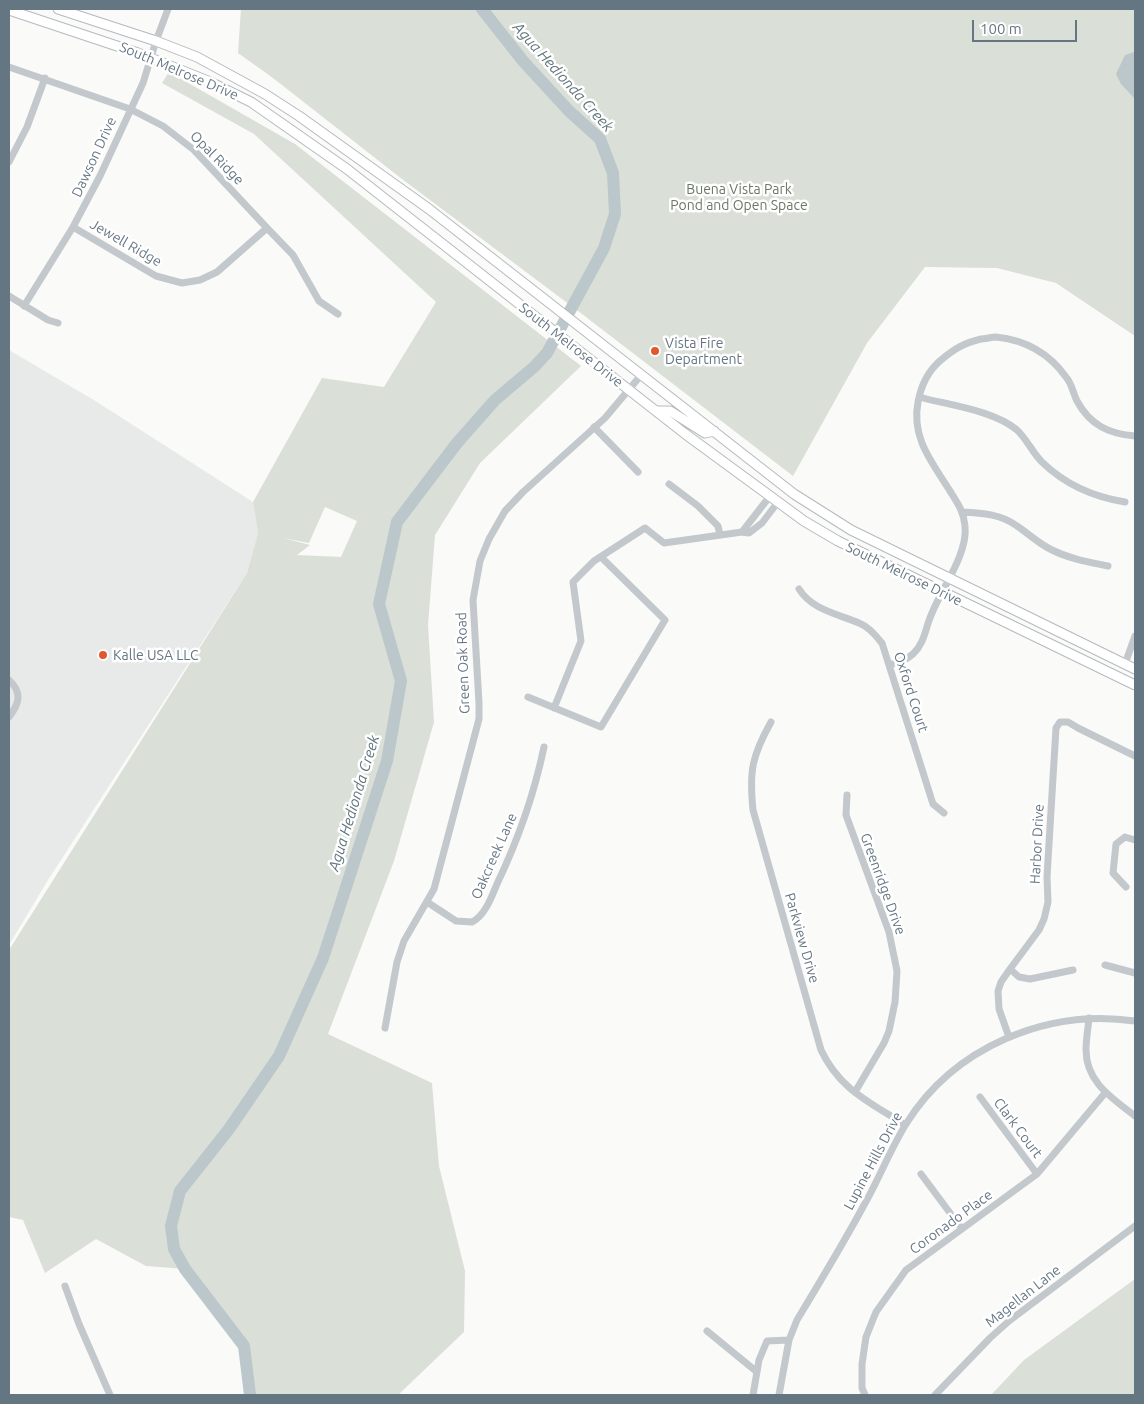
<!DOCTYPE html>
<html>
<head>
<meta charset="utf-8">
<style>
  body { margin:0 }
  #map { position:relative; width:1144px; height:1404px; overflow:hidden; background:#fafaf8; font-family:Ubuntu,sans-serif }
  canvas { display:block }
  .frame { position:absolute; inset:0; border:10px solid #657683; pointer-events:none }
  .scale { position:absolute; left:972px; top:20px; width:105px; height:22px; box-sizing:border-box; border:2px solid #657683; border-top:0; padding-left:6px; font-size:15px; line-height:18px; white-space:nowrap; color:#657683; -webkit-text-stroke:4px #fff; paint-order:stroke }
</style>
</head>
<body>
<div id="map">
<canvas width="1144" height="1404"></canvas>
<div class="frame"></div>
<div class="scale">100 m</div>
</div>
<script>
const ctx = document.querySelector('canvas').getContext('2d');
ctx.lineJoin = 'round';
function fill(path, color) { ctx.fillStyle = color; ctx.fill(path, 'evenodd'); }
function stroke(path, color, width, dash) { ctx.strokeStyle = color; ctx.lineWidth = width; ctx.lineCap = dash ? 'butt' : 'round'; ctx.setLineDash(dash || []); ctx.stroke(path); }
function write(font, color, halo, rows, align = 'center') {
  ctx.font = font + ' Ubuntu,sans-serif'; ctx.lineWidth = 5; ctx.setLineDash([]); ctx.textBaseline = 'middle'; ctx.strokeStyle = halo; ctx.fillStyle = color; for (const [text, x, y, turn = 0] of rows) {
    ctx.save(); ctx.translate(x, y); ctx.rotate((+turn || 0) * Math.PI / 180); ctx.textAlign = isNaN(turn) ? turn : align; if (halo) ctx.strokeText(text, 0, 0); ctx.fillText(text, 0, 0); ctx.restore();
  }
}
fill(new Path2D(`
  M 9,350 L 97,402 L 253,502 L 258,533 L 247,573 L 48,880 L 9,945 Z`), '#e8e9e9');
fill(new Path2D(`
  M 241,9 L 1135,9 L 1135,336 L 1056,283 L 997,268 L 925,267 L 867,343 L 793,476 L 582,314 L 402,179 L 273,78 L 238,53 Z
  M 169,72 L 295,144 L 581,366 L 480,463 L 435,535 L 428,625 L 434,722 L 394,861 L 328,1034 L 432,1083 L 439,1166 L 465,1271 L 464,1332 L 398,1395 L 250,1395 L 244,1346 L 185,1269 L 146,1266 L 96,1239 L 45,1273 L 23,1220 L 9,1217 L 9,950 L 247,573 L 258,533 L 253,502 L 322,378 L 384,387 L 436,302 L 254,134 L 162,83 ZM 325,507 L 357,521 L 341,557 L 297,555 L 310,545 L 283,538 L 309,543 Z
  M 1135,1279 L 1135,1395 L 991,1395 L 1024,1360 Z`), '#dadfd7');
fill(new Path2D(`
  M 1134,52 L 1135,52 L 1135,99 L 1121,84 L 1116,74 L 1125,55 Z`), '#bbc7cb');
stroke(new Path2D(`
  M 250,1395 L 244,1346 L 185,1269 L 174,1249 L 171,1226 L 180,1191 L 229,1129 L 279,1056 L 323,958 L 387,761 L 401,681 L 379,604 L 397,522 L 457,443 L 495,400 L 534,367 L 547,353 L 604,248 L 615,214 L 613,173 L 600,139 L 569,111 L 523,61 L 482,9`), '#bbc7cb', 12);
const major = new Path2D(`
  M 58,9 L 156,41 L 197,57 L 265,94 L 299,116 L 429,209 L 794,494 L 851,530 L 1135,669
  M 9,10 L 138,53 L 208,81 L 251,102 L 347,169 L 684,433 L 804,521 L 838,541 L 1135,685
  M 657,411 L 670,411 L 705,433 L 714,431`);
stroke(major, '#b5babe', 11);
stroke(new Path2D(`
  M 9,67 L 130,109 L 163,126 L 194,150 L 267,228 L 293,255 L 319,301 L 338,314
  M 9,162 L 27,127 L 45,78
  M 73,227 L 156,276 L 182,283 L 200,280 L 217,272 L 267,228
  M 9,296 L 48,320 L 58,323
  M 24,306 L 73,227 L 100,176 L 143,83 L 156,41 L 168,9
  M 919,397 C 948,405 993,410 1017,430 C 1027,439 1033,454 1043,463 C 1066,485 1094,497 1125,502
  M 594,427 L 638,472
  M 669,484 L 698,506 L 718,526 L 720,535
  M 962,512 C 982,513 1001,514 1017,526 C 1029,534 1039,544 1052,550 C 1070,559 1089,562 1108,566
  M 742,532 L 770,496
  M 799,589 C 812,610 838,614 859,623 C 869,627 875,635 882,643 L 933,804 L 944,813
  M 1125,664 L 1135,636
  M 889,665 C 898,663 906,660 913,654 C 925,643 925,628 932,613 C 942,588 968,554 965,526 C 964,512 957,502 950,491 C 932,462 911,438 918,402 C 921,386 929,370 941,360 C 954,349 964,343 981,339 C 986,339 991,337 996,337 C 1025,340 1049,353 1066,377 C 1072,384 1073,393 1077,401 C 1090,425 1109,434 1135,436
  M 9,680 C 22,692 20,703 9,717
  M 528,697 L 601,727 L 665,620 L 601,557
  M 554,708 L 581,641 L 573,582 L 594,561 L 645,528 L 664,543 L 742,532 L 749,533 L 762,523 L 778,502
  M 771,722 C 752,756 749,771 753,810 L 821,1050 C 840,1090 870,1102 905,1125
  M 847,795 L 846,815 L 889,932 L 897,971 L 895,1002 L 889,1031 L 884,1043 L 855,1092
  M 1126,887 L 1113,873 L 1116,844 L 1125,837 L 1135,840
  M 427,902 L 456,921 L 472,922 C 485,916 492,896 497,884 C 518,840 534,795 544,747
  M 1105,965 L 1135,973
  M 1010,969 L 1019,977 L 1030,979 L 1073,970
  M 1089,1018 C 1088,1029 1086,1039 1086,1050 C 1086,1082 1112,1098 1135,1116
  M 385,1028 L 397,962 L 404,941 L 434,889 L 479,719 L 479,703 L 473,600 L 480,561 L 489,539 L 505,511 L 523,492 L 605,418 L 642,374
  M 1009,1037 L 999,1009 L 998,991 L 1001,982 L 1010,969 L 1039,930 L 1044,919 L 1048,902 L 1047,877 L 1056,728 L 1060,722 L 1068,722 L 1078,728 L 1135,756
  M 980,1097 L 1037,1174
  M 921,1174 L 962,1229
  M 65,1286 L 79,1324 L 110,1395
  M 707,1331 L 757,1372
  M 753,1395 L 759,1360 L 767,1341 L 789,1340
  M 779,1395 L 789,1340 L 797,1320 C 820,1282 843,1244 864,1205 C 879,1179 890,1150 906,1124 C 954,1047 1047,1008 1135,1021
  M 865,1395 L 862,1388 L 862,1364 L 866,1337 L 876,1312 L 906,1270 L 1037,1174 L 1105,1093
  M 935,1395 L 990,1338 L 1009,1321 L 1135,1226`), '#c3c8cc', 7);
stroke(major, '#fff', 9);
for (const [x, y, r, color] of [
  [655,351,5,"#e4572e"],
  [103,655,5,"#e4572e"]
]) { const dot = new Path2D(); dot.arc(x, y, r, 0, 2 * Math.PI); ctx.fillStyle = color; ctx.fill(dot); stroke(dot, '#fff', 2); }
write('14px', '#657683', '#fff', [
  ["South Melrose Drive",179,71,23],
  ["Dawson Drive",94,157,-65],
  ["Opal Ridge",217,158,45],
  ["Jewell Ridge",126,243,30],
  ["South Melrose Drive",571,345,38],
  ["South Melrose Drive",904,574,26],
  ["Green Oak Road",463,663,-92],
  ["Oxford Court",911,692,72],
  ["Harbor Drive",1037,844,-87],
  ["Oakcreek Lane",494,856,-66],
  ["Greenridge Drive",883,884,70],
  ["Parkview Drive",802,938,74],
  ["Clark Court",1018,1128,53],
  ["Lupine Hills Drive",873,1161,-62],
  ["Coronado Place",951,1222,-36],
  ["Magellan Lane",1023,1296,-38]
]);
write('14px', '#687a64', '#fff', [
  ["Buena Vista Park",739,189],
  ["Pond and Open Space",739,205]
]);
write('14px', '#657683', '#fff', [
  ["Vista Fire",665,343],
  ["Department",665,359],
  ["Kalle USA LLC",113,655]
], 'left');
write('italic 15px', '#60757c', '#fff', [
  ["Agua Hedionda Creek",563,77,48],
  ["Agua Hedionda Creek",354,803,-73]
]);
</script>
</body>
</html>
